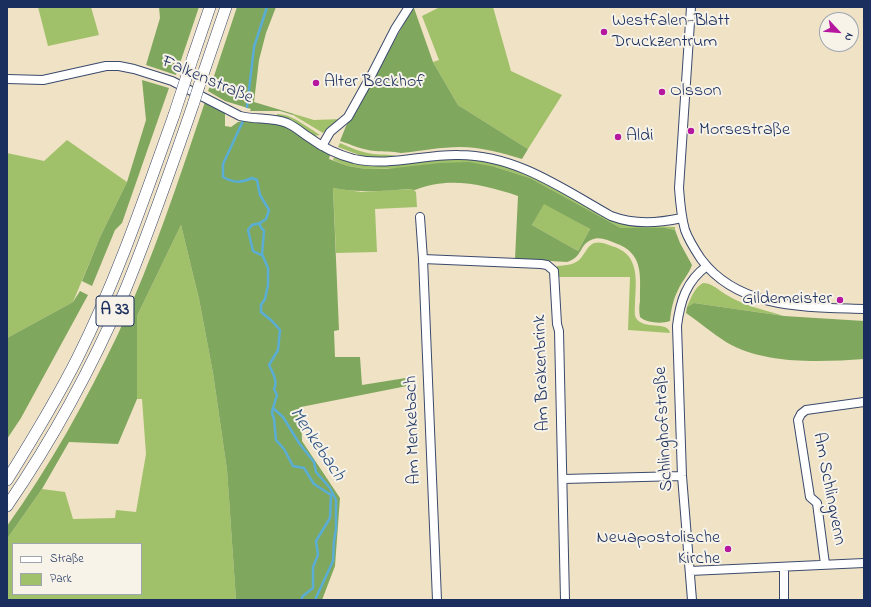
<!DOCTYPE html>
<html>
<head>
<meta charset="utf-8">
<style>
  body { margin:0 }
  #map { position:relative; width:871px; height:607px; overflow:hidden; background:#f0e2c5; font-family:"Indie Flower",sans-serif }
  canvas { display:block }
  .frame { position:absolute; inset:0; border:8px solid #1b2f5e; pointer-events:none }
  .legend { position:absolute; left:12px; top:543px; width:130px; height:52px; box-sizing:border-box; background:#f7f3e8; border:1px solid #9fa5b1; margin:0; padding:5px 7px; list-style:none; font-size:12px; color:#1b2f5e }
  .legend li { display:flex; align-items:center; gap:8px; height:20px }
  .legend b { width:20px; border:1px solid #9fa5b1 }
  .north { position:absolute; left:819px; top:12px; width:40px; height:40px; box-sizing:border-box; background:#f7f3e8; border:1px solid #9fa5b1; border-radius:50%; rotate:116deg; font-size:11px; font-weight:700; line-height:16px; text-align:center; color:#1b2f5e }
  .north::after { content:''; display:block; margin:auto; width:14px; height:18px; background:#b5179e; clip-path:polygon(50% 0,100% 100%,50% 72%,0 100%) }
</style>
</head>
<body>
<div id="map">
<canvas width="871" height="607"></canvas>
<div class="frame"></div>
<ul class="legend">
<li><b style="height:5px;background:#fff"></b>Straße</li>
<li><b style="height:11px;background:#a0c16a"></b>Park</li>
</ul>
<div class="north">N</div>
</div>
<script>
const ctx = document.querySelector('canvas').getContext('2d');
ctx.lineJoin = 'round';
function fill(path, color) { ctx.fillStyle = color; ctx.fill(path, 'evenodd'); }
function stroke(path, color, width, dash) { ctx.strokeStyle = color; ctx.lineWidth = width; ctx.lineCap = dash ? 'butt' : 'round'; ctx.setLineDash(dash || []); ctx.stroke(path); }
function write(font, color, halo, rows, align = 'center') {
  ctx.font = font + ' "Indie Flower",sans-serif'; ctx.lineWidth = 4; ctx.setLineDash([]); ctx.textBaseline = 'middle'; ctx.strokeStyle = halo; ctx.fillStyle = color; for (const [text, x, y, turn = 0] of rows) {
    ctx.save(); ctx.translate(x, y); ctx.rotate((+turn || 0) * Math.PI / 180); ctx.textAlign = isNaN(turn) ? turn : align; if (halo) ctx.strokeText(text, 0, 0); ctx.fillText(text, 0, 0); ctx.restore();
  }
}
fill(new Path2D(`
  M 38,7 L 91,7 L 99,35 L 48,46 Z
  M 440,7 L 493,7 L 511,71 L 562,95 L 528,149 L 458,105 L 433,62 L 439,60 L 422,16 Z
  M 277,114 C 290,113 309,128 320,135 L 313,136 L 277,117 Z
  M 294,114 L 314,120 L 342,119 L 329,127 L 323,133 L 293,115 Z
  M 67,140 L 127,182 L 100,237 L 73,302 L 7,338 L 7,153 L 44,161 Z
  M 340,143 C 351,148 361,152 373,154 C 383,155 392,154 401,157 L 374,158 L 362,156 L 338,147 Z
  M 334,157 L 350,162 L 367,165 L 385,166 L 446,159 L 478,159 L 512,167 L 549,185 L 597,212 L 651,226 L 675,227 L 675,230 L 666,228 L 621,228 L 530,178 L 495,167 L 366,169 L 348,166 L 333,160 Z
  M 333,188 L 361,192 L 413,189 L 416,192 L 417,207 L 375,209 L 377,252 L 336,253 Z
  M 544,203 L 590,229 L 578,251 L 532,225 Z
  M 181,225 L 199,299 L 213,373 L 227,470 L 236,600 L 7,600 L 7,539 L 42,489 L 65,492 L 73,519 L 115,518 L 116,510 L 136,512 L 146,454 L 142,399 L 137,399 L 137,316 ZM 13,544 L 141,544 L 141,594 L 13,594 Z
  M 594,243 C 602,241 608,245 615,247 C 640,256 636,282 635,303 C 635,308 634,314 636,318 C 644,331 668,320 670,333 L 628,330 L 630,277 L 557,277 L 557,266 C 567,265 578,265 583,255 C 587,250 588,246 594,243 Z
  M 703,283 C 712,283 717,289 725,294 C 742,305 764,310 784,316 L 694,303 L 687,307 C 691,298 694,288 703,283 Z`), '#a0c16a');
fill(new Path2D(`
  M 159,7 L 199,7 L 176,75 L 146,65 L 160,18 Z
  M 237,7 L 276,7 L 266,33 L 259,60 L 254,102 L 294,114 L 293,115 L 280,111 L 250,111 L 251,109 L 225,101 L 208,91 L 214,76 Z
  M 414,8 L 433,62 L 458,105 L 528,149 L 522,159 C 502,153 481,147 460,147 C 441,147 421,151 401,153 C 392,151 384,152 375,151 C 363,150 352,145 340,141 L 346,126 L 406,20 Z
  M 142,80 L 169,88 L 122,223 L 115,230 L 92,286 L 82,281 L 100,237 L 127,182 L 146,120 Z
  M 205,102 L 225,113 L 225,126 L 231,127 L 238,122 L 246,120 L 275,123 L 290,128 L 313,145 L 330,155 L 329,159 L 348,166 L 366,169 L 386,169 L 440,163 L 469,162 L 495,167 L 530,178 L 621,228 L 666,228 L 675,230 L 680,243 L 692,265 C 689,274 682,281 678,290 C 673,300 671,310 670,321 C 662,324 646,323 640,317 C 639,312 639,306 640,301 C 640,275 644,253 615,243 C 607,240 599,236 591,240 C 579,245 583,257 567,262 L 515,259 L 518,196 C 485,185 449,176 415,190 L 410,189 C 383,191 360,193 333,188 L 339,330 L 334,331 L 335,357 L 360,357 L 362,385 L 412,377 L 412,385 L 301,407 L 302,441 L 340,498 L 335,566 L 322,600 L 236,600 L 227,470 L 213,373 L 199,299 L 181,225 L 137,316 L 137,399 L 118,444 L 69,442 L 42,489 L 7,539 L 7,526 C 50,466 86,401 118,334 C 153,259 179,179 205,102 ZM 544,204 L 590,229 L 578,251 L 532,225 Z
  M 80,291 L 88,295 L 21,418 L 7,439 L 7,338 L 73,302 Z
  M 694,303 L 784,316 L 864,321 L 864,359 C 821,362 765,365 726,342 C 712,333 699,322 686,313 L 687,307 Z`), '#80a75e');
stroke(new Path2D(`
  M 247,107 L 254,47 L 267,7
  M 243,121 L 223,164 L 223,177 C 234,183 241,183 252,178 L 257,180 L 260,195 L 269,210 L 266,219 L 260,223 L 260,226 L 264,231 L 262,254 L 268,268 L 268,285 L 265,299 L 261,305 L 261,312 L 272,321 L 280,330 L 278,350 L 269,365 C 273,373 278,382 274,389 L 277,395 L 273,408 L 283,417 L 299,443 L 314,462 L 316,472 L 330,488 L 336,500 L 336,529 L 334,541 L 333,561 L 315,600
  M 260,223 L 252,225 L 248,230 L 253,251 L 263,256
  M 273,408 L 272,413 L 274,419 L 276,440 L 284,449 L 293,466 L 304,468 L 314,484 L 331,495 L 330,518 L 316,541 L 318,555 L 313,567 L 313,588 L 303,596 L 301,600`), '#5aadd5', 2.5);
const minor = new Path2D(`
  M 691,7 L 679,188 C 680,202 681,216 685,230 C 689,241 695,250 701,259 C 739,310 807,307 864,309
  M 7,79 L 43,80 L 106,66 L 119,66 L 134,69 L 172,81 L 240,116 C 256,120 272,117 287,123 C 296,127 302,133 310,138 C 322,147 339,155 354,159 C 389,167 424,154 459,155 C 516,155 563,189 611,216 C 635,225 658,223 682,218
  M 322,146 L 330,132 L 348,117 L 372,74 L 395,29 L 409,7
  M 420,217 L 423,259 L 437,600
  M 423,259 L 541,264 L 547,265 L 554,271 L 557,324 L 559,331 L 565,600
  M 563,479 L 682,476
  M 825,564 L 817,503 L 810,497 L 798,420 L 801,414 L 806,410 L 864,402
  M 784,567 L 784,600
  M 690,571 L 864,563
  M 692,600 L 682,476 L 677,326 C 680,302 686,281 707,266`);
const highway = new Path2D(`
  M 193,57 L 210,7
  M 199,86 L 226,7
  M 7,480 C 32,440 57,399 78,357 C 117,279 145,196 174,115
  M 7,506 C 53,439 92,367 124,293 C 150,230 172,166 194,102`);
stroke(minor, '#3b4a6d', 10);
stroke(highway, '#3b4a6d', 12);
stroke(minor, '#fff', 8);
stroke(highway, '#fff', 11);
const highwayBridge = new Path2D(`
  M 194,102 L 199,86
  M 174,115 L 193,57`);
stroke(highwayBridge, '#3b4a6d', 12, []);
stroke(highwayBridge, '#fff', 11);
for (const [x, y, r, color] of [
  [604,32,4,"#b5179e"],
  [316,83,4,"#b5179e"],
  [662,92,4,"#b5179e"],
  [691,131,4,"#b5179e"],
  [618,137,4,"#b5179e"],
  [840,300,4,"#b5179e"],
  [728,549,4,"#b5179e"]
]) { const dot = new Path2D(); dot.arc(x, y, r, 0, 2 * Math.PI); ctx.fillStyle = color; ctx.fill(dot); stroke(dot, '#f7f3e8', 1.5); }
for (const [x, y, w] of [
  [115,311,38]
]) { const box = new Path2D(); box.roundRect(x - w / 2, y - 15, w, 30, 3); ctx.fillStyle = '#f7f3e8'; ctx.fill(box); stroke(box, '#1b2f5e', 1); }
write('bold 17px', '#1b2f5e', null, [
  ["A 33",115,311]
]);
write('18px', '#1b2f5e', '#f7f3e8', [
  ["Westfalen-Blatt",612,22],
  ["Druckzentrum",612,43],
  ["Alter Beckhof",324,83],
  ["Olsson",670,92],
  ["Morsestraße",699,131],
  ["Aldi",626,137],
  ["Gildemeister",832,300,"right"],
  ["Neuapostolische",720,539,"right"],
  ["Kirche",720,560,"right"]
], 'left');
write('18px', '#1b2f5e', '#f7f3e8', [
  ["Falkenstraße",207,81,23],
  ["Am Brakenbrink",543,373,-92],
  ["Schlinghofstraße",665,429,-93],
  ["Am Menkebach",414,430,-92],
  ["Am Schlingvenn",828,489,79]
]);
write('italic 19px', '#2e5582', '#f7f3e8', [
  ["Menkebach",316,445,56]
]);
</script>
</body>
</html>
